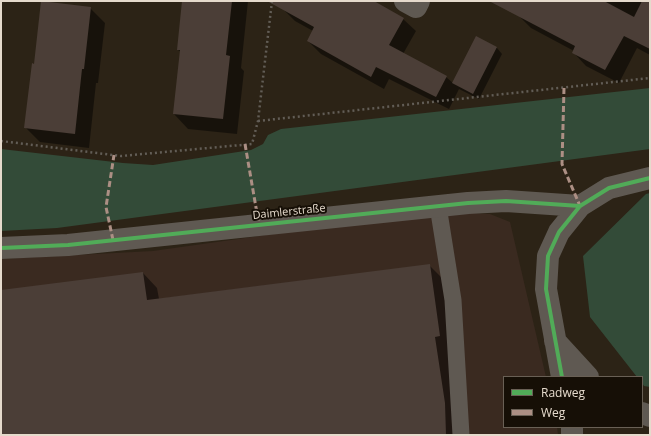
<!DOCTYPE html>
<html>
<head>
<meta charset="utf-8">
<style>
  body { margin:0 }
  #map { position:relative; width:651px; height:436px; overflow:hidden; background:#2c2316; font-family:"Open Sans",sans-serif }
  canvas { display:block }
  .frame { position:absolute; inset:0; border:2px solid #e5dacc; pointer-events:none }
  .legend { position:absolute; left:503px; top:376px; width:140px; height:52px; box-sizing:border-box; background:#160f06; border:1px solid #696055; margin:0; padding:5px 7px; list-style:none; font-size:12px; color:#e5dacc }
  .legend li { display:flex; align-items:center; gap:8px; height:20px }
  .legend b { width:20px; border:1px solid #696055 }
</style>
</head>
<body>
<div id="map">
<canvas width="651" height="436"></canvas>
<div class="frame"></div>
<ul class="legend">
<li><b style="height:5px;background:#51ab58"></b>Radweg</li>
<li><b style="height:5px;background:#ac8f84"></b>Weg</li>
</ul>
</div>
<script>
const ctx = document.querySelector('canvas').getContext('2d');
ctx.lineJoin = 'round';
function fill(path, color) { ctx.fillStyle = color; ctx.fill(path, 'evenodd'); }
function stroke(path, color, width, dash) { ctx.strokeStyle = color; ctx.lineWidth = width; ctx.lineCap = dash ? 'butt' : 'round'; ctx.setLineDash(dash || []); ctx.stroke(path); }
function write(font, color, halo, rows, align = 'center') {
  ctx.font = font + ' "Open Sans",sans-serif'; ctx.lineWidth = 4; ctx.setLineDash([]); ctx.textBaseline = 'middle'; ctx.strokeStyle = halo; ctx.fillStyle = color; for (const [text, x, y, turn = 0] of rows) {
    ctx.save(); ctx.translate(x, y); ctx.rotate((+turn || 0) * Math.PI / 180); ctx.textAlign = isNaN(turn) ? turn : align; if (halo) ctx.strokeText(text, 0, 0); ctx.fillText(text, 0, 0); ctx.restore();
  }
}
fill(new Path2D(`
  M 450,212 L 490,214 L 510,222 L 546,377 L 504,377 L 504,427 L 557,427 L 558,435 L 1,435 L 1,259 L 153,251 L 323,227 Z`), '#3a2a20');
fill(new Path2D(`
  M 650,88 L 650,149 L 57,228 L 1,231 L 1,149 L 123,163 L 153,165 L 251,150 L 263,144 L 268,135 L 281,129 Z
  M 650,193 L 650,387 L 644,386 L 642,383 L 642,377 L 637,377 L 590,317 L 583,256 L 646,194 Z`), '#334b38');
fill(new Path2D(`
  M 183,1 L 248,1 L 241,68 L 244,71 L 237,134 L 188,129 L 174,114 L 181,52 L 178,50 Z
  M 286,1 L 372,1 L 403,19 L 416,31 L 403,54 L 446,77 L 453,83 L 476,38 L 497,48 L 502,54 L 479,99 L 459,89 L 449,109 L 389,79 L 384,89 L 321,54 L 308,41 L 313,31 L 295,21 L 282,8 Z
  M 522,1 L 650,1 L 650,55 L 637,48 L 619,83 L 586,66 L 573,52 L 574,51 L 531,28 L 518,15 Z
  M 90,8 L 105,23 L 98,83 L 96,83 L 89,148 L 40,142 L 26,128 L 35,65 Z
  M 429,265 L 444,280 L 460,435 L 1,435 L 1,291 L 143,273 L 157,288 L 159,299 Z`), '#0007');
fill(new Path2D(`
  M 41,1 L 91,7 L 84,69 L 82,69 L 75,134 L 24,128 L 32,63 L 34,64 Z
  M 182,1 L 232,1 L 226,55 L 230,56 L 223,119 L 173,114 L 180,50 L 177,50 Z
  M 267,1 L 374,1 L 404,18 L 389,45 L 447,76 L 436,97 L 376,67 L 371,77 L 307,41 L 314,27 Z
  M 489,1 L 604,1 L 634,17 L 642,1 L 650,1 L 650,49 L 624,36 L 605,70 L 572,53 L 575,46 Z
  M 476,36 L 497,47 L 473,94 L 452,83 Z
  M 430,264 L 440,336 L 435,337 L 445,403 L 446,435 L 1,435 L 1,290 L 143,272 L 147,300 Z`), '#4b3e37');
stroke(new Path2D(`
  M 258,121 L 650,78
  M 1,141 L 121,156 L 252,144 L 258,121 L 272,1`), '#625d56', 2.5, [2, 3]);
stroke(new Path2D(`
  M 438,206 L 453,300 L 461,435`), '#5f5952', 17);
stroke(new Path2D(`
  M 405,1 L 416,7 L 419,1
  M 1,248 L 68,245 L 468,203 L 506,201 L 580,206
  M 555,341 L 588,377
  M 562,377 L 546,289 L 548,256 L 559,232 L 580,206 L 609,188 L 650,178
  M 642,413 L 650,416
  M 572,435 L 572,427`), '#5f5952', 22);
stroke(new Path2D(`
  M 564,88 L 562,164 L 580,206
  M 245,144 L 259,225
  M 113,240 L 106,207 L 114,155`), '#ac8f84', 3, [6, 3]);
stroke(new Path2D(`
  M 1,248 L 68,245 L 468,203 L 506,201 L 580,206
  M 562,377 L 546,289 L 548,256 L 559,232 L 580,206 L 609,188 L 650,178`), '#51ab58', 4);
write('11px', '#e5dacc', '#160f06', [
  ["Daimlerstraße",289,212,-6]
]);
</script>
</body>
</html>
